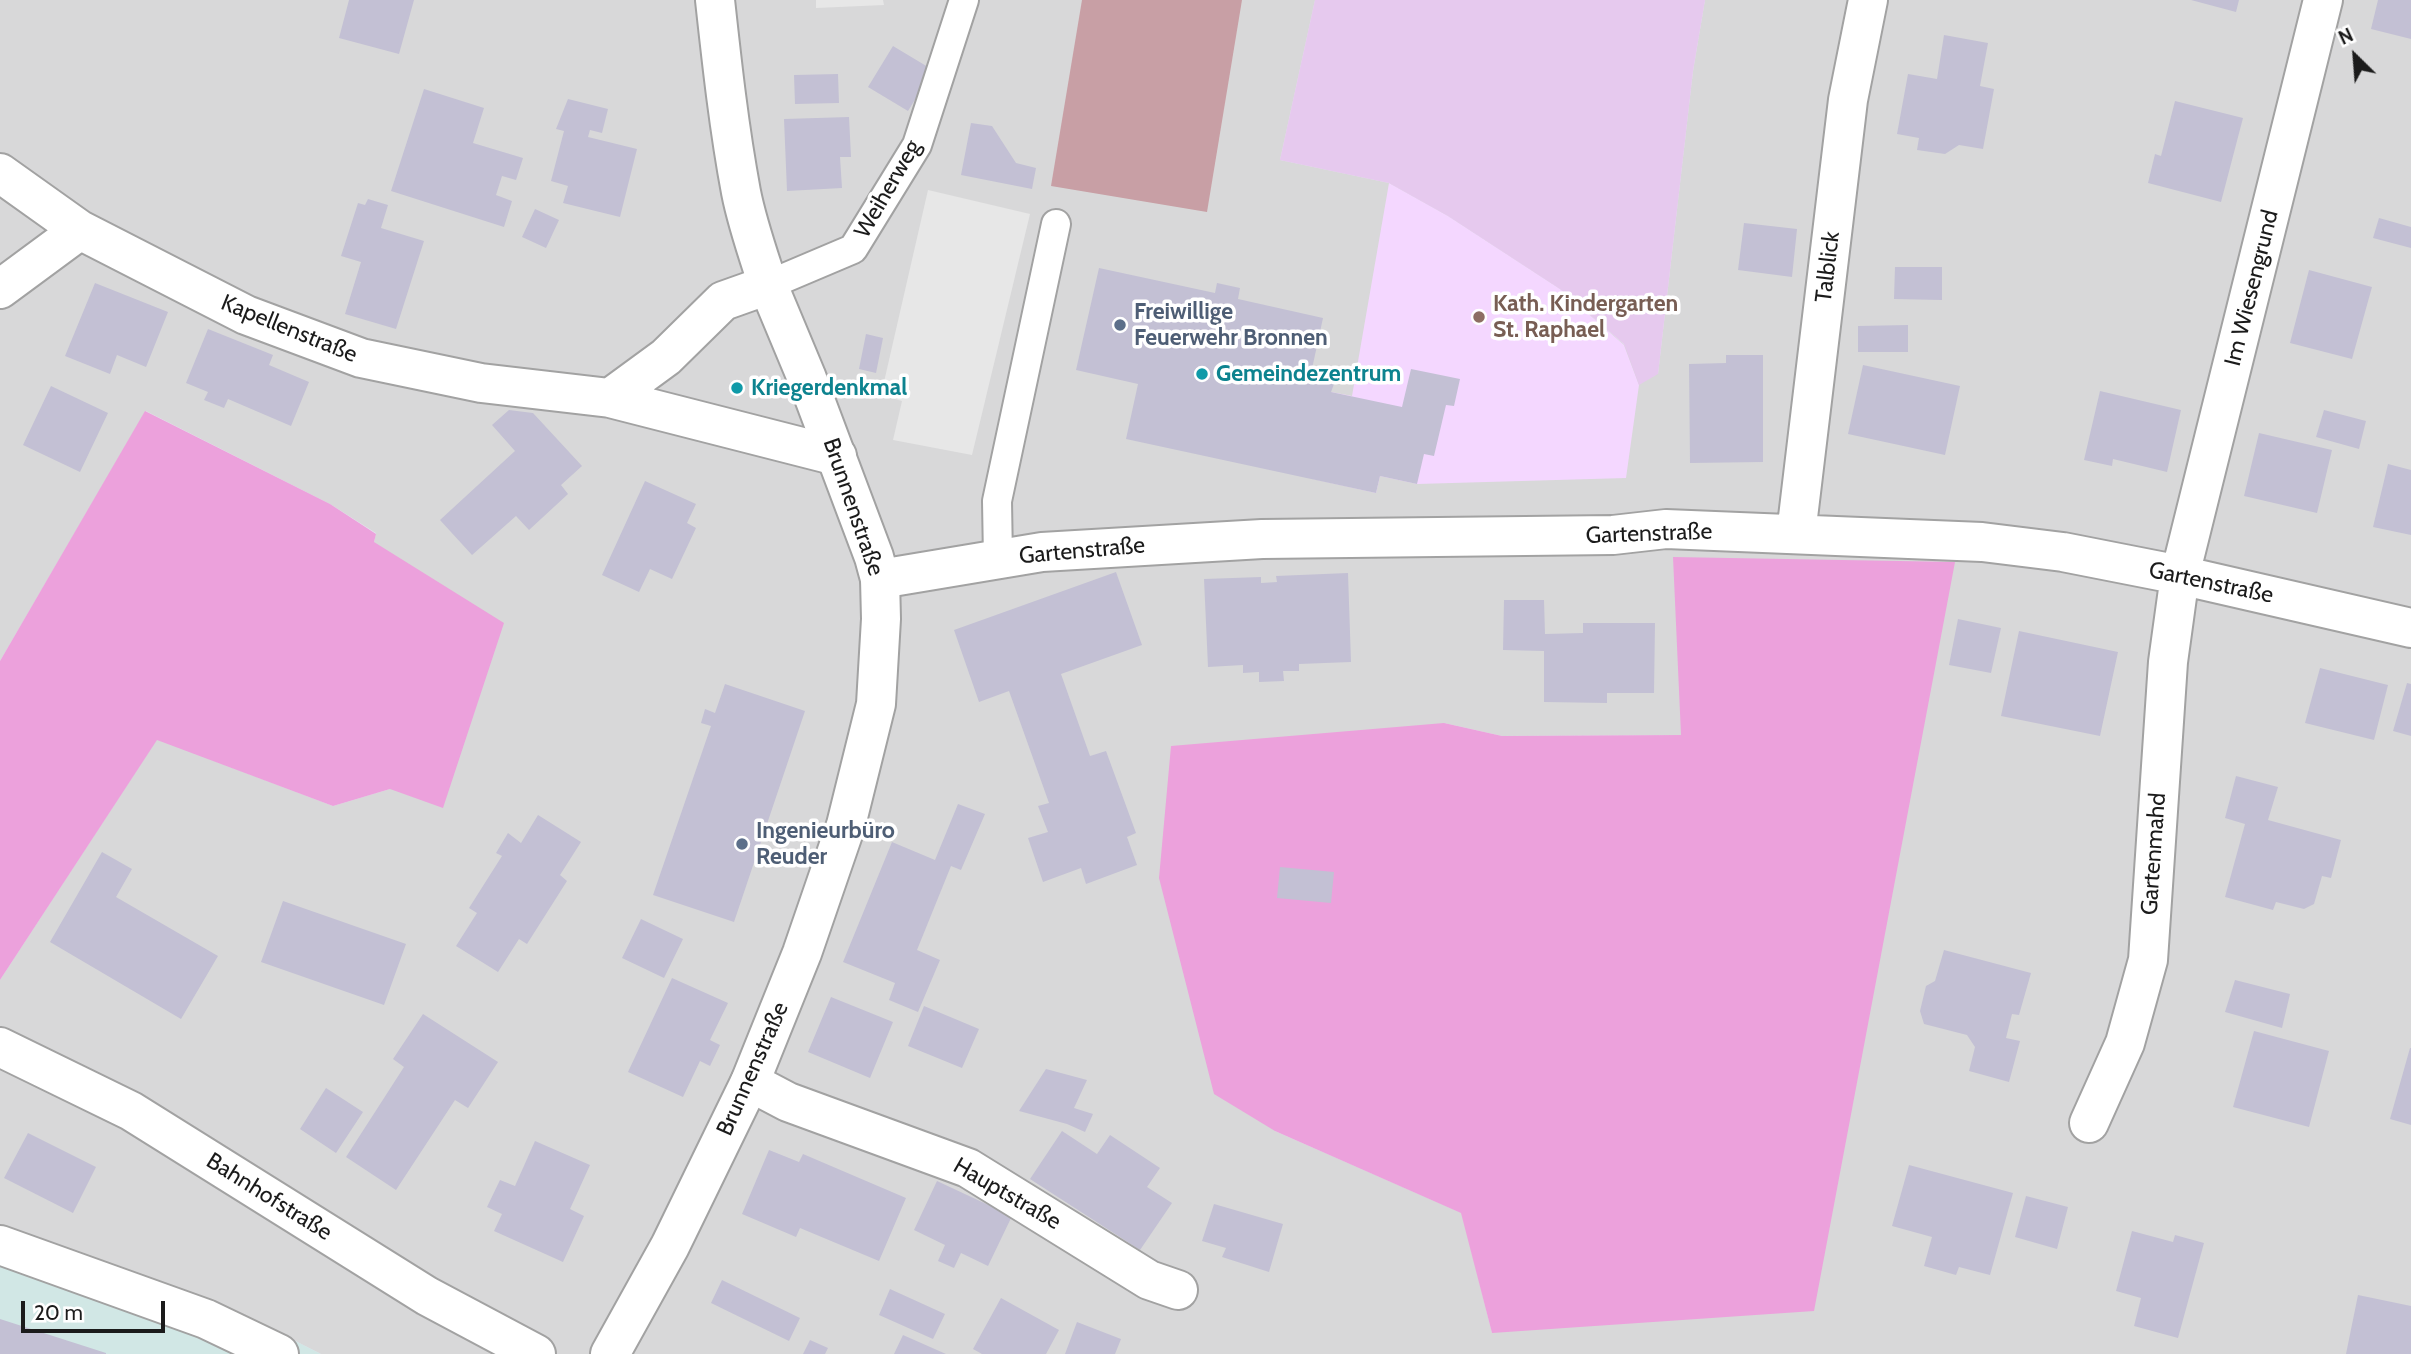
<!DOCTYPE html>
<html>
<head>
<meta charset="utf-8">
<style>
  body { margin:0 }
  #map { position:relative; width:2411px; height:1354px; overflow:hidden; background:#e5dfee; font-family:Cabin,sans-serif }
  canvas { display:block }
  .north { position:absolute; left:2320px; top:21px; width:70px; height:70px; -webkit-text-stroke:5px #fff; paint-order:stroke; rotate:335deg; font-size:19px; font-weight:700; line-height:28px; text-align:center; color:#1b1b1b }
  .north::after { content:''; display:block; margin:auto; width:24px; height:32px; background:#1b1b1b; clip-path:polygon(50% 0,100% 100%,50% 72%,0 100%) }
  .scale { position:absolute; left:21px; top:1301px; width:144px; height:32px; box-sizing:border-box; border:4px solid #1b1b1b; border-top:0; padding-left:9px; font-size:21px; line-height:24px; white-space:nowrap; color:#1b1b1b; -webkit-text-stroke:5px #fff; paint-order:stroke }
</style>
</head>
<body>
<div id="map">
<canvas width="2411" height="1354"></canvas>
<div class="north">N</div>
<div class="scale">20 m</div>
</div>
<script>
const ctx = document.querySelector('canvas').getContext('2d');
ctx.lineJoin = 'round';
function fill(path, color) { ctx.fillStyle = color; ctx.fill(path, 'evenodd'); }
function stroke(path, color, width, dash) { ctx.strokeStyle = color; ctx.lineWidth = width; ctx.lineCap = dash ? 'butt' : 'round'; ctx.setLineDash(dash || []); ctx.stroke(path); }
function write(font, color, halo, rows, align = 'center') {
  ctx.font = font + ' Cabin,sans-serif'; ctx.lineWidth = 7; ctx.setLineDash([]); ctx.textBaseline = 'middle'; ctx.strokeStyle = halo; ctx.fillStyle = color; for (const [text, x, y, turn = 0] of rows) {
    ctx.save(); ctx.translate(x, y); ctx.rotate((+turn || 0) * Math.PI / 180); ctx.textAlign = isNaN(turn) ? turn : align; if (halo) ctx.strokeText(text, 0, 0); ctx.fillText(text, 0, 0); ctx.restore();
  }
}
fill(new Path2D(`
  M 0,0 L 1315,0 L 1280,160 L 1389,183 L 1448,216 L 1560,289 L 1658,374 L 1693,71 L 1705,0 L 2411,0 L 2411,1354 L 321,1354 L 240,1313 L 0,1233 L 0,980 L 157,739 L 333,806 L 390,789 L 374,542 L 376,533 L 330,504 L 146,411 L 0,661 ZM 1444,723 L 1502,736 L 1681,735 L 1492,1333 L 1462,1213 L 1275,1131 Z`), '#d8d8d9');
fill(new Path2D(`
  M 0,1233 L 240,1313 L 321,1354 L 0,1354 Z`), '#d1e7e5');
fill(new Path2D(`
  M 1389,183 L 1448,216 L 1560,289 L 1624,345 L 1639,385 L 1626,478 L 1417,484 L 1380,476 L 1376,493 L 1313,479 L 1331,392 L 1352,396 Z`), '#f4d7ff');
fill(new Path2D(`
  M 1315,0 L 1705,0 L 1693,71 L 1658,374 L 1639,385 L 1624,344 L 1560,289 L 1448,216 L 1389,183 L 1280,160 Z`), '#e6c9ee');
fill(new Path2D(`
  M 145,411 L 330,504 L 376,534 L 374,542 L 504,623 L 443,808 L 390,789 L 333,806 L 157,740 L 0,980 L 0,661 Z
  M 1673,557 L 1955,562 L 1814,1311 L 1492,1333 L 1461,1213 L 1275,1131 L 1214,1094 L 1159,878 L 1171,746 L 1444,723 L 1502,736 L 1681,735 Z`), '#eca1dc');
fill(new Path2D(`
  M 1082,0 L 1242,0 L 1207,212 L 1051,186 Z`), '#c89fa5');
fill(new Path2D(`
  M 816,0 L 883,0 L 884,5 L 816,8 Z
  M 928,190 L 1030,214 L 972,455 L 893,440 L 902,401 L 881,395 Z`), '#e7e7e7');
fill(new Path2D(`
  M 349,0 L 414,0 L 399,54 L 339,38 Z
  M 2191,0 L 2239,0 L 2236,12 Z
  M 2378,0 L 2411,0 L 2411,39 L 2371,29 Z
  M 1944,35 L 1988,43 L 1980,86 L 1994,89 L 1983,149 L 1959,145 L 1945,154 L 1917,150 L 1919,138 L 1897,134 L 1908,74 L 1937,79 Z
  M 893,46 L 933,70 L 908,111 L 868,87 Z
  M 838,74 L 839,103 L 795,104 L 794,75 Z
  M 424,89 L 484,108 L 473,143 L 523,158 L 516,180 L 502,176 L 496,195 L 512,201 L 504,227 L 391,191 Z
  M 568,99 L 608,109 L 602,133 L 590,130 L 588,137 L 637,149 L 620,217 L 563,203 L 568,186 L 551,181 L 564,131 L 556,129 Z
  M 2175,101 L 2243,118 L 2221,202 L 2148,183 L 2155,154 L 2161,156 Z
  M 849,117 L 851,157 L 840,157 L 842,188 L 787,191 L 784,119 Z
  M 971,123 L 992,126 L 1016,163 L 1036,168 L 1032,189 L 961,175 Z
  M 368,199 L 388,205 L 381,228 L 424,241 L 396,329 L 345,314 L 361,262 L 341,256 L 358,203 L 365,205 Z
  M 535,209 L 559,220 L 546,248 L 522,237 Z
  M 2379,218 L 2411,227 L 2411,248 L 2373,238 Z
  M 1744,223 L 1797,229 L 1792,277 L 1738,270 Z
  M 1895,267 L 1942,267 L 1942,300 L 1894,299 Z
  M 1099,268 L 1215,293 L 1217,283 L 1240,288 L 1238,299 L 1323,318 L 1310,378 L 1334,384 L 1331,392 L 1402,407 L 1411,369 L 1460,379 L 1454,406 L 1446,405 L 1434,456 L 1424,454 L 1417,484 L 1380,476 L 1376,493 L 1126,439 L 1138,384 L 1076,370 Z
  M 2309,270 L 2372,287 L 2352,359 L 2290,343 Z
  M 95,283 L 168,312 L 146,367 L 117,355 L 110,374 L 65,356 Z
  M 1908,325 L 1908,352 L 1858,352 L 1858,326 Z
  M 208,329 L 273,355 L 269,365 L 309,382 L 291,426 L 228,399 L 224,408 L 204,400 L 208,392 L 186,383 Z
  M 866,334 L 883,338 L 876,373 L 859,369 Z
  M 1726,355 L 1763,355 L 1763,462 L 1690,463 L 1689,364 L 1726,363 Z
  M 1863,365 L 1960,386 L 1945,455 L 1848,434 Z
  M 51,386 L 108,413 L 80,472 L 23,445 Z
  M 2100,391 L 2181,410 L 2167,472 L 2113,459 L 2112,466 L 2084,460 Z
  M 509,410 L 533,413 L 582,466 L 561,485 L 568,494 L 529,530 L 516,516 L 472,555 L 440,520 L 515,451 L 492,425 Z
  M 2324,410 L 2366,421 L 2359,449 L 2316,437 Z
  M 2259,433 L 2332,450 L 2317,513 L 2244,496 Z
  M 2388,464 L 2411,470 L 2411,535 L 2373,527 Z
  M 645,481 L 696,504 L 687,523 L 696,528 L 672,579 L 650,569 L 639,592 L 602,575 Z
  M 1116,572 L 1142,645 L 1061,674 L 1090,756 L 1106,751 L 1136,833 L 1127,837 L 1137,865 L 1086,884 L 1081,868 L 1043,882 L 1028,838 L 1048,832 L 1038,806 L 1049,803 L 1009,691 L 979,702 L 954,630 Z
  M 1348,573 L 1351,662 L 1299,664 L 1299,671 L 1283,671 L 1284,681 L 1259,682 L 1259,672 L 1243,673 L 1243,665 L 1208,667 L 1204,579 L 1261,577 L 1261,583 L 1277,582 L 1276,576 Z
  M 1504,600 L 1544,600 L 1545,634 L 1583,633 L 1583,623 L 1655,623 L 1654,693 L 1607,693 L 1607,703 L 1544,702 L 1544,651 L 1503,650 Z
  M 1958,619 L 2001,628 L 1991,673 L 1949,665 Z
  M 2019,631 L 2118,652 L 2100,736 L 2001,716 Z
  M 2320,668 L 2388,685 L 2374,740 L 2305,723 Z
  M 2407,683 L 2411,684 L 2411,736 L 2393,731 Z
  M 725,684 L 805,711 L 734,922 L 653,895 L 711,726 L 701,723 L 705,709 L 715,713 Z
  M 2236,776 L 2278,787 L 2268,820 L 2341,840 L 2331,878 L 2322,876 L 2314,904 L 2304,909 L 2276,902 L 2273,910 L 2225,897 L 2245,824 L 2225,818 Z
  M 958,804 L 985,814 L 961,870 L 951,866 L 917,950 L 940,960 L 918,1012 L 889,1000 L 895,983 L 843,962 L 892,842 L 935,860 Z
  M 538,815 L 581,842 L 560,875 L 567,881 L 527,944 L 519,939 L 498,972 L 456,946 L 477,913 L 469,908 L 502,856 L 496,853 L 508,833 L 521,843 Z
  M 102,852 L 132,869 L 116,897 L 218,956 L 181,1019 L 50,942 Z
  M 1280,867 L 1334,872 L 1331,903 L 1277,898 Z
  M 283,901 L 406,944 L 384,1005 L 261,962 Z
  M 641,919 L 683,939 L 664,978 L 622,958 Z
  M 1944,950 L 2031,973 L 2019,1015 L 2012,1014 L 2006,1038 L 2020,1041 L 2009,1082 L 1969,1071 L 1975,1047 L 1967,1035 L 1924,1024 L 1920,1011 L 1926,986 L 1935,981 Z
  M 672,978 L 728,1003 L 710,1040 L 720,1045 L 710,1066 L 700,1061 L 683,1097 L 628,1072 Z
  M 2235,980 L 2290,994 L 2282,1028 L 2225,1012 Z
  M 831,997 L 893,1022 L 870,1078 L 808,1052 Z
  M 924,1006 L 979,1029 L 962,1068 L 908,1046 Z
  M 423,1014 L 498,1062 L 468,1108 L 455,1100 L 396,1190 L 346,1157 L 404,1067 L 393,1059 Z
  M 2254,1031 L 2329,1051 L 2309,1127 L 2233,1107 Z
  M 2410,1048 L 2411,1048 L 2411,1125 L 2390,1119 Z
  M 1046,1069 L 1087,1080 L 1074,1108 L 1093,1114 L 1085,1132 L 1067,1124 L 1019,1111 Z
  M 326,1088 L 363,1112 L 336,1153 L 300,1129 Z
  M 1062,1131 L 1097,1154 L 1110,1135 L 1160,1168 L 1147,1187 L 1172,1203 L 1140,1250 L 1030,1179 Z
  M 28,1133 L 96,1167 L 73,1213 L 4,1178 Z
  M 535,1141 L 590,1165 L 570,1209 L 584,1216 L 563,1262 L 494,1231 L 502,1214 L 487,1207 L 500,1180 L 515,1186 Z
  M 769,1150 L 799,1162 L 803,1154 L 906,1198 L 879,1261 L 800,1228 L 796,1237 L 742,1214 Z
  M 1909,1165 L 2013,1193 L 1990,1275 L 1959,1267 L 1956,1275 L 1924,1266 L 1932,1237 L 1892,1226 Z
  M 937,1181 L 1012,1216 L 988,1266 L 961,1253 L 954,1268 L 938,1261 L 945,1245 L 914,1230 Z
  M 2026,1196 L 2068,1207 L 2057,1249 L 2015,1237 Z
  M 1214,1204 L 1283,1224 L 1269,1272 L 1222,1257 L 1226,1248 L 1202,1241 Z
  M 2132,1231 L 2173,1242 L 2175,1235 L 2204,1243 L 2178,1338 L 2134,1326 L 2141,1298 L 2116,1291 Z
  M 722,1280 L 800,1318 L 789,1341 L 711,1303 Z
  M 890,1289 L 945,1314 L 933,1339 L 879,1315 Z
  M 2358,1295 L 2411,1306 L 2411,1354 L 2346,1354 Z
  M 1001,1298 L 1059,1330 L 1046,1354 L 982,1354 L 973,1349 Z
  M 0,1319 L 106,1353 L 106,1354 L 0,1354 Z
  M 1077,1322 L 1121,1339 L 1115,1354 L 1065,1354 Z
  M 903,1335 L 946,1354 L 894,1354 Z
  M 810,1340 L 828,1348 L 825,1354 L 803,1354 Z`), '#c3c0d4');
const service = new Path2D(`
  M 768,285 L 853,249 L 917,145 L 964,0
  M 998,559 L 997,501 L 1056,224`);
const minor = new Path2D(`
  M 0,173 L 80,230 L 246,315 L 361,358 L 481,383 L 610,398 L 837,456
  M 0,289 L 80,230
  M 610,398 L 666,357 L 723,301 L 768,285
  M 1796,534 L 1848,100 L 1868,0
  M 880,579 L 1042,552 L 1262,539 L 1613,535 L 1666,529 L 1982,542 L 2063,552 L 2180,575 L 2411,628
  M 0,1047 L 131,1111 L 427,1296 L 536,1354
  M 750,1082 L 788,1102 L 968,1168 L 1149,1280 L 1178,1290
  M 2089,1123 L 2125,1043 L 2148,960 L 2168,662 L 2180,575 L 2323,0
  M 0,1245 L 206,1319 L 279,1354`);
const tertiary = new Path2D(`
  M 610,1354 L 670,1246 L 750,1082 L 802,953 L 846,825 L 876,704 L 881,619 L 880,579 L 874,557 L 806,376 L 768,285 C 758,254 747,223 741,192 C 729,128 722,64 715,0`);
stroke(service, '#a2a2a2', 32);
stroke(minor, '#a2a2a2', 42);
stroke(tertiary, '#a2a2a2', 42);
stroke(service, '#fff', 28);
stroke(minor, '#fff', 38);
stroke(tertiary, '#fff', 38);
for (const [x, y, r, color] of [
  [1479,317,7,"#8d6e63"],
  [1120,325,7,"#5c6f8a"],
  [1202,374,7,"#0f9aa8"],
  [737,388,7,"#0f9aa8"],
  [742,844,7,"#5c6f8a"]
]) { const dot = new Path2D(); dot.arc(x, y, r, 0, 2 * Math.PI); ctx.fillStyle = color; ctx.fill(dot); stroke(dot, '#fff', 2.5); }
write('23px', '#1b1b1b', '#fff', [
  ["Weiherweg",888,189,-60],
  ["Talblick",1828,267,-83],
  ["Im Wiesengrund",2252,288,-76],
  ["Kapellenstraße",289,329,22],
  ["Brunnenstraße",853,507,71],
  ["Gartenstraße",1649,534,-2],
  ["Gartenstraße",1082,551,-5],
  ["Gartenstraße",2211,583,12],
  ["Gartenmahd",2154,854,-86],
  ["Brunnenstraße",753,1069,-66],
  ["Hauptstraße",1007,1194,30],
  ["Bahnhofstraße",269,1197,32]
]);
write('bold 23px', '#785e54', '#fff', [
  ["Kath. Kindergarten",1493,304],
  ["St. Raphael",1493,330]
], 'left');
write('bold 23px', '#4e5e75', '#fff', [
  ["Freiwillige",1134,312],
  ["Feuerwehr Bronnen",1134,338],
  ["Ingenieurbüro",756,831],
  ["Reuder",756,857]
], 'left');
write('bold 23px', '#0d838f', '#fff', [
  ["Gemeindezentrum",1216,374],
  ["Kriegerdenkmal",751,388]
], 'left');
</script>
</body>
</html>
